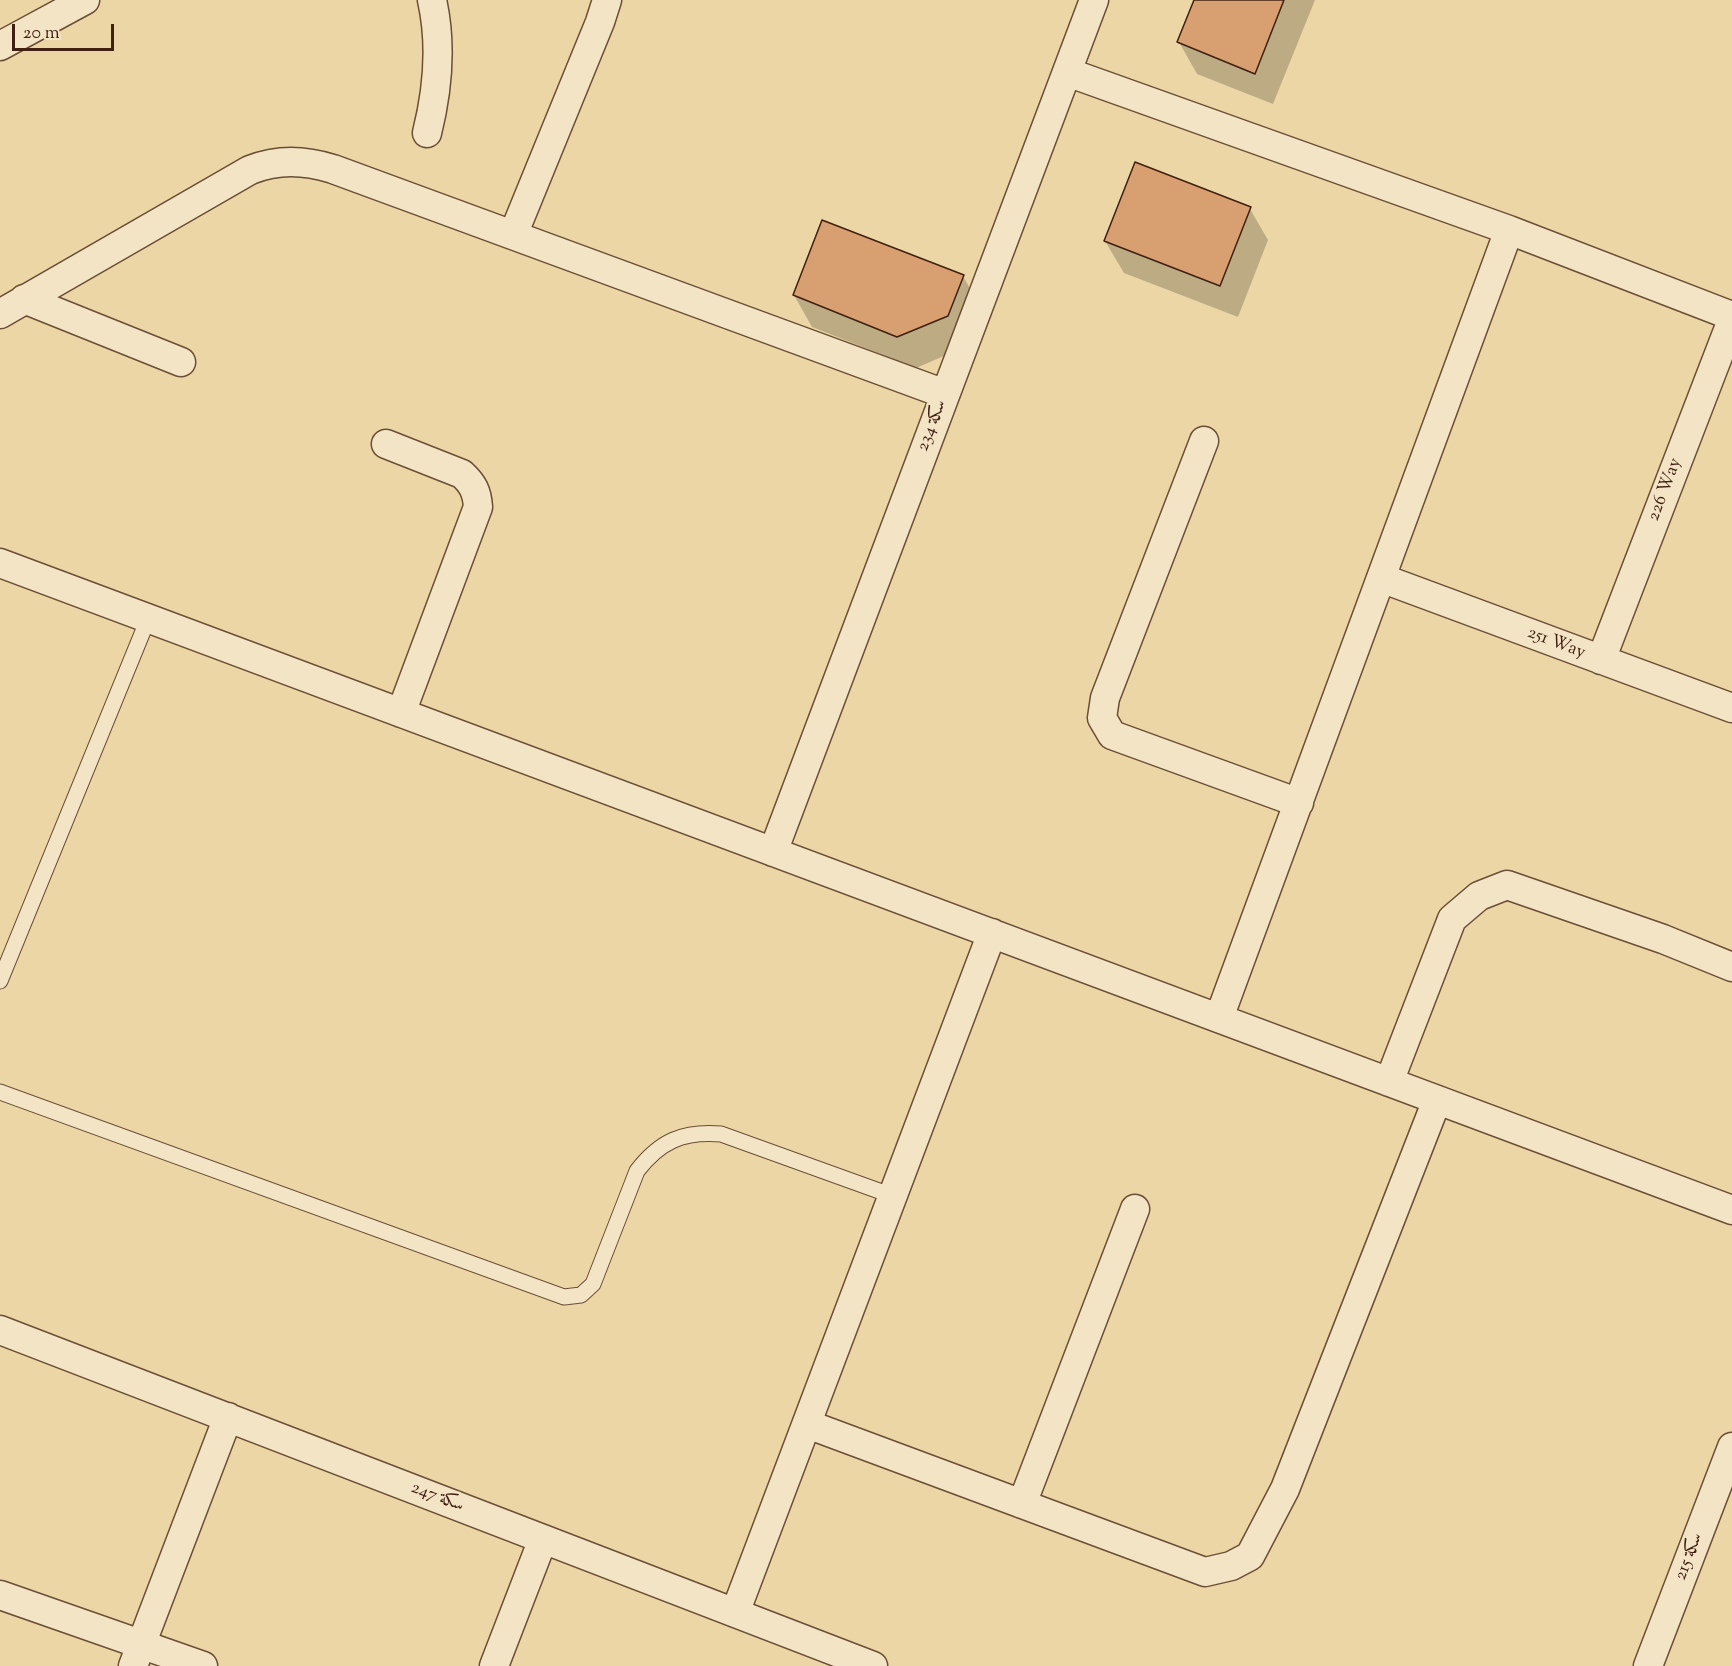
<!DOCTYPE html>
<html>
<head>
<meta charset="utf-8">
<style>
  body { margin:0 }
  #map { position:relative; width:1732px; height:1666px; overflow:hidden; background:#edd6a6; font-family:"Sorts Mill Goudy",serif }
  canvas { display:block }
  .scale { position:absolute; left:12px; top:24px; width:102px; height:27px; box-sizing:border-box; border:3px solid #3f2011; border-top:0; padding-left:8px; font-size:18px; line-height:21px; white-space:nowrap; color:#3f2011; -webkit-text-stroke:4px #f3e4c5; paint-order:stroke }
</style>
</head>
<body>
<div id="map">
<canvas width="1732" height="1666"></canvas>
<div class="scale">20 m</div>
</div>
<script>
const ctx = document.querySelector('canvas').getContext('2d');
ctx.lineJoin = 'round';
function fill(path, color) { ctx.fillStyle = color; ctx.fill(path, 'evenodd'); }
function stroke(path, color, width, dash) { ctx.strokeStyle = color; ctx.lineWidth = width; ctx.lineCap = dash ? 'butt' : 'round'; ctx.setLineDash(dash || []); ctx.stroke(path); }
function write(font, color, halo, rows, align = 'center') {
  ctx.font = font + ' "Sorts Mill Goudy",Amiri,serif'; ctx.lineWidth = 4.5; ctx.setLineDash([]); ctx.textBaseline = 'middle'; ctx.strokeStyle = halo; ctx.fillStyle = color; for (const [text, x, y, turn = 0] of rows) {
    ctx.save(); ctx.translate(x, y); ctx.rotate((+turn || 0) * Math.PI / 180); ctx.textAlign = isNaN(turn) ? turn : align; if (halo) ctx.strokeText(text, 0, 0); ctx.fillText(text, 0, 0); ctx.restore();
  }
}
fill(new Path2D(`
  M 1195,0 L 1315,0 L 1273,104 L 1197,74 L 1179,42 Z
  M 1250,209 L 1268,240 L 1238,317 L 1124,273 L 1105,241 Z
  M 963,276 L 981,308 L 965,347 L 916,368 L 812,327 L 794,295 Z`), '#0003');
const building = new Path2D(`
  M 1194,0 L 1284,0 L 1255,74 L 1177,42 Z
  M 1135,162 L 1251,207 L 1220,286 L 1104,241 Z
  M 822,220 L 964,275 L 948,316 L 897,337 L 793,295 Z`);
fill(building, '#d89f70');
stroke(building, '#3f2011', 1.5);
const service = new Path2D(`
  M 0,981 L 148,619
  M 0,1092 L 564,1297 L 581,1295 L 593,1284 L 637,1171 C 660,1141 683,1131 721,1134 L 893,1196`);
const minor = new Path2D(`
  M 0,46 L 85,0
  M 1067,72 L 1509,230 L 1732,316
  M 427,133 C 438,89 442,45 432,0
  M 513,235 L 600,22 L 607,0
  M 24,299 L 181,362
  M 0,314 L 250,170 C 278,159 304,160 333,169 L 945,394
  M 1204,441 L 1105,698 L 1102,718 L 1112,735 L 1299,803
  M 386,444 L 462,474 C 473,484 477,492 478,507 L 401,713
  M 0,563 L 1732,1210
  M 1381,578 L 1732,708
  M 1601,660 L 1732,320
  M 773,852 L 1094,0
  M 1219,1018 L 1509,230
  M 1389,1082 L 1452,919 L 1479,896 L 1507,885 L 1663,939 L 1732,967
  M 0,1330 L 873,1666
  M 807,1424 L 1205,1572 L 1231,1566 L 1250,1556 L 1285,1489 L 1437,1100
  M 1022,1504 L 1135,1209
  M 0,1595 L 203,1666
  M 735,1613 L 992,933
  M 133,1666 L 228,1417
  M 494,1666 L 543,1539
  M 1648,1666 L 1732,1447`);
stroke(service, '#6a4e36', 17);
stroke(minor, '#6a4e36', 31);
stroke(service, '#f3e4c5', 15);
stroke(minor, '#f3e4c5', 28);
write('18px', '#3f2011', '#f3e4c5', [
  ["سكة 234",933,426,-69],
  ["226 Way",1666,490,-69],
  ["251 Way",1556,644,21],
  ["سكة 247",437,1498,21],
  ["سكة 215",1690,1557,-69]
]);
</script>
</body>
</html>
